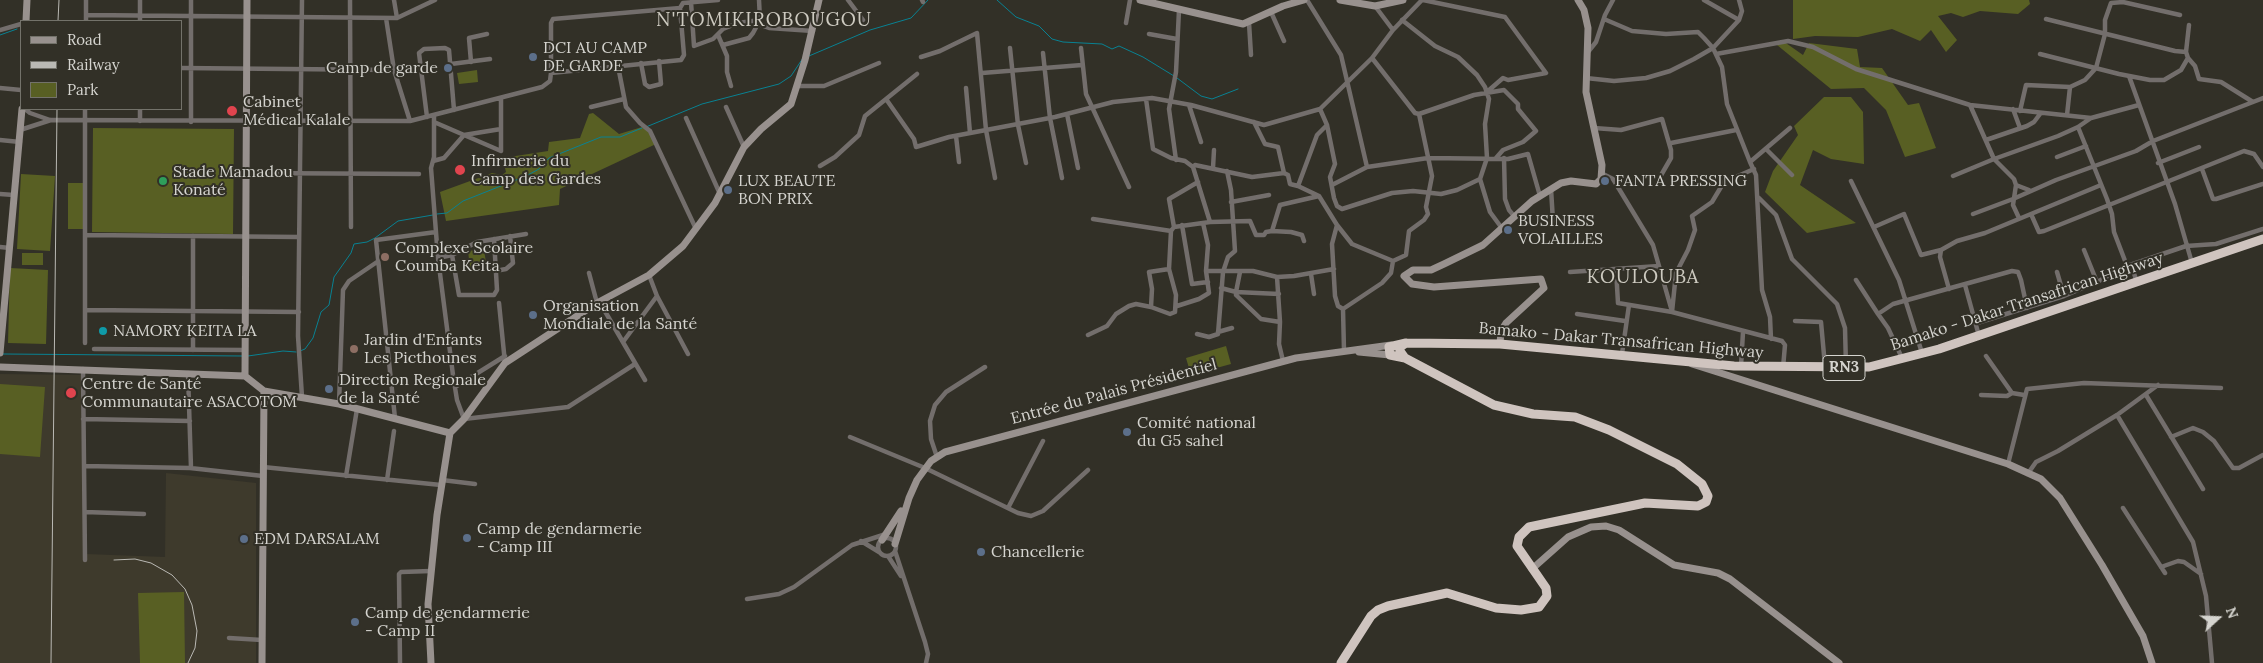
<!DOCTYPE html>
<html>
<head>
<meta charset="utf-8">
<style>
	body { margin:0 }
	#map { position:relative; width:2263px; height:663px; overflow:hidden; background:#323027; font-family:Lora,serif }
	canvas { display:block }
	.legend { position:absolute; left:20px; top:20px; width:162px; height:90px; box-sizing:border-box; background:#323027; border:1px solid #73726a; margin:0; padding:6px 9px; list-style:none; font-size:15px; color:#d5d4cf }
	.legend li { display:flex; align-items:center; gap:10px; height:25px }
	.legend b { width:25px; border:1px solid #73726a }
	.north { position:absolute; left:2193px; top:593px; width:50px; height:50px; -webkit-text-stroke:4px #323027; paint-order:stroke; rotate:70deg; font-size:14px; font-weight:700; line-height:20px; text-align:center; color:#d5d4cf }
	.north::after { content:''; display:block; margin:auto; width:18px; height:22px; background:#d5d4cf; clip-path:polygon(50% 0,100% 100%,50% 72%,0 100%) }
</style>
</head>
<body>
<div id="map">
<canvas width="2263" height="663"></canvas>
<ul class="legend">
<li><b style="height:6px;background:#98918e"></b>Road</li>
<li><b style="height:6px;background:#bab9b4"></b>Railway</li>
<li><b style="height:14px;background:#585f23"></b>Park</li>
</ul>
<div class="north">N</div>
</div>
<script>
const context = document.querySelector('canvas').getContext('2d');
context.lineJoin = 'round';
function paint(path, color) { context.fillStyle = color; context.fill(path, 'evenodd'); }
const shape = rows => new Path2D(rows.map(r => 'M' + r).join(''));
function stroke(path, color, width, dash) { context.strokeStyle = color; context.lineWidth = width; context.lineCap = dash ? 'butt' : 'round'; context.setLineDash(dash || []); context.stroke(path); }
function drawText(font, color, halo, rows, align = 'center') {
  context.font = font + ' Lora,serif'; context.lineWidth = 4; context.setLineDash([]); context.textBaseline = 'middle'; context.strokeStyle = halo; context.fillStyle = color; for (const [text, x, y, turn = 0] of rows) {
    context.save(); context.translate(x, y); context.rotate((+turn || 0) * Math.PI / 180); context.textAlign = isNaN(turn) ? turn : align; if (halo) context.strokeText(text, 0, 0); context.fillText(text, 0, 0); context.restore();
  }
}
const built = shape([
	[0,374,81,375,86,554,165,557,166,473,256,483,256,663,0,663]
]);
const green = shape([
	[1793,0,2029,0,2030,4,2018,14,1980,11,1963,17,1951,13,1938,16,1957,40,1946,52,1931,30,1920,41,1892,29,1858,37,1815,36,1793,39],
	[1783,41,1803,55,1809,43,1857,49,1860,67,1882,68,1908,105,1919,103,1936,148,1905,157,1886,110,1864,88,1831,89,1777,45],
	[477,70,478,82,459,84,457,73],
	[1824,97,1851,97,1863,112,1864,164,1831,159,1813,150,1800,185,1856,223,1807,233,1765,192,1773,171,1798,135,1794,126],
	[593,113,619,134,642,127,650,131,656,144,560,189,559,205,446,221,440,192,492,173,502,175,506,172,504,164,509,157,548,151,549,142,580,138,589,114],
	[93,128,234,129,233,234,92,232],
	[21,174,55,176,50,251,17,249],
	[68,183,84,183,84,229,68,229],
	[484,249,486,263,470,268,468,251],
	[22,253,43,253,43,265,22,265],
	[10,268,48,270,46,344,8,343],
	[1226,346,1231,364,1191,375,1186,358],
	[0,384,45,387,40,457,0,454],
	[184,592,185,663,140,663,138,593]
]);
const stream = shape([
	[997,0,1016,17,1039,26,1052,39,1063,42,1102,44,1112,49,1119,46,1143,57,1174,76],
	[0,35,17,29],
	[809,56,870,30,911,18,928,0],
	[1177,78,1201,96,1212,99,1238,89],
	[646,127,702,104,779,84,791,76,803,58],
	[437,214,447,213,463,201,526,176,539,169,549,158,601,137,620,137,642,128],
	[300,351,305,349,313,338,321,312,329,305,334,277,351,253,354,244,367,242,375,238,398,221,433,215],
	[3,354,242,356],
	[248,356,283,351,296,352]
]);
const street = shape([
	[302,0,298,336,302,397],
	[350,0,351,227],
	[394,0,397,18],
	[848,0,863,20],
	[922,0,923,2],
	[1307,0,1341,55,1367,167],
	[1423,0,1505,17,1546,73,1508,80,1503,78,1488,91],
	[1704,0,1739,20],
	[691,2,694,46,713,39,723,29,738,23,760,20],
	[1375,6,1393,30],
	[1271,12,1284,41],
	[86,15,397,18,435,0],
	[386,18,394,70,410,121],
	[1604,19,1632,31,1666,34,1698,32,1704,38,1713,48,1722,67,1727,104,1750,162],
	[2046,19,2175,51,2186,52],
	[1402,20,1435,46,1458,57,1477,75,1485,87,1489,99,1485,124,1487,158,1480,179,1490,212,1501,227],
	[86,21,86,0],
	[140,21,140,0],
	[1126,23,1130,0],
	[1249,23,1251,55],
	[758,24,769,28,813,31],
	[0,30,21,24],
	[1149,34,1177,39],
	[718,35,727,56,727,72,731,86],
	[723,45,749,38,753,33,760,20,759,0],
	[1010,48,1018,125,1026,163],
	[1081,48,1086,94,1129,187],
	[1588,52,1596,42,1605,15,1613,0],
	[1043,53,1050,118,1062,178],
	[1716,54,1788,41,1813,47,1856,69,1970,105,2091,118,2139,105],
	[2040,54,2119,74,2150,80,2164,80,2181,70,2188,58,2186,52,2189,25],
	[921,57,940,51,977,33,986,130,995,178],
	[1372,58,1415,113,1419,114,1474,95,1504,90,1518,104,1518,109,1536,131,1523,142,1503,150,1496,158],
	[2188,58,2195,66,2199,79,2221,82,2253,102,2263,98],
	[471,62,469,38,487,34],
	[641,63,645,84,649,87,661,84,659,61],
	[451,64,490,59],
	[618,66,626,107,640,123,650,131,696,229],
	[181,68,394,70],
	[551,73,551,23,553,19,680,8,683,3,718,0],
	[982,73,1082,65],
	[2129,76,2175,204,2192,263],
	[1586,78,1614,81,1646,78,1670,71,1694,59,1713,48,1739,20,1742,11,1739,0],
	[797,86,824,86,879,63],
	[0,88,21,90],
	[966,88,970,133],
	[886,99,914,139,916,147,949,137,1055,117,1113,102,1152,98,1191,105,1264,125,1320,109,1372,58,1393,30,1422,0],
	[1146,99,1153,149,1171,158,1185,161,1193,167,1210,222],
	[1189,105,1201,142],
	[1970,105,1994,159,2014,179,2016,185,2013,205,2019,218],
	[591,107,624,99],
	[726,107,744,147],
	[25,109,30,113,50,120],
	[1320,109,1327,125,1335,164,1330,177,1334,198,1337,206,1342,209,1392,193,1413,191,1441,194,1457,190,1480,179],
	[2013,109,2020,128],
	[2020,111,2026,85,2070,87,2085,80,2096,68,2105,34,2105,20,2111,3,2123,2,2180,15],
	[1067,114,1078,168],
	[434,115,434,157,431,168,438,258,453,375,457,400,464,419,568,407,635,364],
	[2067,115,2070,87],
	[427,117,419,53,424,49,445,48,449,50,454,110],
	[686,118,720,194],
	[140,121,140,109],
	[191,122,191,0],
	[434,122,501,151,501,98],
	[1254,122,1265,144,1278,147,1284,173],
	[1327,125,1317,135,1298,186,1319,196,1337,225,1352,244,1393,261],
	[2078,127,2107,199,2112,214,2114,232,2127,266],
	[1594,128,1621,130,1662,119,1671,150,1671,158,1660,177],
	[20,130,51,120,410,121,542,87,550,81,551,73,681,60,684,55,680,8],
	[956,136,959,162],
	[0,140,20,142],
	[1986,140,2027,126,2034,122,2040,114],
	[1671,143,1736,130],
	[1766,149,1792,175],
	[2057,157,2086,146],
	[1504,158,1505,199,1509,210,1514,216],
	[1176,160,1169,109,1176,72,1179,10],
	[433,161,444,158,464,135,501,129],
	[2158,163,2199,147],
	[820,166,835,157,859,135,865,116,917,74],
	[1193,167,1195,165,1252,177,1284,173,1288,175,1290,184,1298,186],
	[1213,168,1214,150],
	[2202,169,2213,199,2216,199,2263,184],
	[246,173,419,174],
	[1603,174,1613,179,1653,245,1671,308],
	[1953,176,1994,159,2058,136,2078,127,2091,118],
	[1851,181,1899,280,1922,353],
	[1332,185,1367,167,1428,158,1508,159,1528,154,1540,196],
	[2016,185,2029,190],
	[1551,189,1553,221],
	[0,194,14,195],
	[1759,198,1776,215,1792,259,1837,304,1845,328,1846,367],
	[1231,202,1269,195],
	[1973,214,2013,199,2056,180,2136,151,2153,141,2253,102],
	[2031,214,2039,232,2044,231,2244,151,2254,154,2263,167],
	[1093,219,1171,231],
	[1182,225,1192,284,1208,282],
	[1337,225,1332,244,1335,296,1338,306,1343,309],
	[1174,227,1210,222,1250,221,1256,235,1264,235,1266,232,1272,231,1291,232,1302,235,1304,241],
	[1874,227,1904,214,1921,255,1941,250],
	[1272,231,1280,205,1319,196],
	[85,235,299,237],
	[0,247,10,248],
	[2084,250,2097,282],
	[452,255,459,295,494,295,497,290,494,239],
	[438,258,452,255,477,242,526,234],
	[1393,261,1406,255,1409,231,1424,220,1428,214,1426,207,1432,176,1419,114],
	[2131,265,2137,282],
	[1616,269,1618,303,1672,312,1782,341,1785,345,1783,368],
	[495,271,506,269,513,263,510,236],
	[1206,271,1253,271,1277,277],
	[1240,272,1236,292,1279,294],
	[1570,272,1659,266],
	[2057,272,2064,296],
	[589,273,597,303],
	[1311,274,1314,294],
	[649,275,657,296,688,354],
	[1856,280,1878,314],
	[1965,285,1979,336],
	[1221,288,1236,292,1236,295,1261,319,1280,322,1279,344,1283,361],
	[1949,289,1940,257,1941,250,1957,241,1985,233,2101,185],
	[599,301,645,380],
	[499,303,505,363],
	[1177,306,1199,299,1209,293,1206,271,1208,245,1203,223],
	[1151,307,1152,289,1149,272,1169,269],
	[85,310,299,312],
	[1672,312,1676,273,1688,250,1695,230,1692,216,1712,202,1724,182,1754,169],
	[1577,314,1625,321],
	[1795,321,1821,322,1825,366],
	[1280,322,1277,277,1294,276,1334,269],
	[1977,323,2064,296,2097,282,2127,266,2186,246,2216,244,2263,229],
	[1218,332,1232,328],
	[1197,334,1209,337,1218,334,1223,272,1228,257,1235,251,1231,190,1227,171],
	[1088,335,1107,326,1116,314,1129,306,1136,304,1151,307,1170,314,1175,312,1176,295,1169,269,1171,231,1174,227,1169,199,1198,182],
	[1771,339,1770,317,1762,290,1756,175,1750,162,1790,128],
	[623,342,657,296],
	[85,343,85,109],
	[94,349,246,350],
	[193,350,193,236],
	[1344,351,1343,309,1382,283,1391,273,1393,261],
	[1622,354,1629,305],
	[1986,356,2012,393],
	[1902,358,1888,328,1878,314,1893,304,2012,271,2018,272,2021,280,2027,308],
	[1741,366,1743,332],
	[83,369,85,560],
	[188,373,191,468],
	[455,387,505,356],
	[1981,395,2007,396,2012,393,2024,395],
	[2146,395,2203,489],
	[339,404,343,290,349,281,377,262],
	[2117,415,2193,542,2206,596,2212,663],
	[395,418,376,240,436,232],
	[83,419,190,421],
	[850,437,925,468,1018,513,1031,516,1043,511,1088,470],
	[2171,437,2193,428,2203,432,2214,441,2233,468,2239,468,2263,455],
	[937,457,931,439,930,421,935,405,946,392,985,367],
	[2008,464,2027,389,2084,383,2221,388],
	[84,466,190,468,263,476],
	[263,467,441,485],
	[2029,472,2036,462,2058,451,2117,415,2158,385],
	[346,476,357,409],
	[387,480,394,431],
	[442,480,475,484],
	[1008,508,1043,441],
	[2123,508,2165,573],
	[85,512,144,514],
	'878 547a9 9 0 1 1 18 0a9 9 0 1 1-18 0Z',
	[861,541,879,552],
	[895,551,925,642,928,654,926,663],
	[888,556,901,576],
	[2161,567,2178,561,2184,562,2201,574],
	[747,599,779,594,794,587,852,545,886,534],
	[229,638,262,640],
	[400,663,399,574,401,572,431,571]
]);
const secondary = shape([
	[1140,0,1243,24,1283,6,1304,0],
	[1340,0,1375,6,1403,0],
	[26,21,27,0],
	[1500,344,1501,331,1506,323,1544,288,1541,279,1434,287,1412,284,1404,276,1413,270,1431,270,1444,264,1483,245,1532,201,1561,183,1571,181,1596,184,1601,179,1602,165,1586,92,1588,28,1584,10,1578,0],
	[1359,352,1390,355],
	[0,353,22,109],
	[1692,364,2008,464,2041,479,2060,498,2102,565,2143,636,2152,663],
	[0,367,245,376,264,391,339,404,450,433],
	[245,376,247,0],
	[882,540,901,511],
	[895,544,909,498,917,480,931,461,945,452,1296,358,1391,345],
	[1532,569,1568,537,1591,527,1606,526,1619,530,1674,565,1718,573,1730,579,1839,663],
	[262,663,264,391],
	[431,663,428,604,437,515,450,433,464,419,505,363,597,303,649,275,683,246,715,203,744,147,761,129,791,104,805,60,819,0]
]);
const highway = shape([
	[1405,358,1390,355,1389,347,1406,343,1500,344,1734,366,1869,367,1939,349,2263,239],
	[1341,663,1371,616,1378,610,1388,606,1447,593,1496,608,1521,610,1539,607,1547,596,1546,588,1517,546,1519,537,1529,527,1645,503,1698,506,1706,502,1708,496,1702,484,1677,464,1609,430,1575,417,1533,414,1494,405,1405,358,1400,351,1400,347,1406,343]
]);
const rail = shape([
	[58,21,59,0],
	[114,560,135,559,151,563,172,575,185,589,192,605,197,631,195,648,188,663],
	[51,663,57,109]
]);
const markers = [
	[533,57,5,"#5c6f8a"],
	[448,68,5,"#5c6f8a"],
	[232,111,6,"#e0444e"],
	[460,170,6,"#e0444e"],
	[163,181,5,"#2e9e5b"],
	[1605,181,5,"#5c6f8a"],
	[728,190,5,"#5c6f8a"],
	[1508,230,5,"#5c6f8a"],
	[385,257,5,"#8d6e63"],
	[533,315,5,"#5c6f8a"],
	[103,331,5,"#0f9aa8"],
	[354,349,5,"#8d6e63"],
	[329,389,5,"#5c6f8a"],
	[71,393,6,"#e0444e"],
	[1127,432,5,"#5c6f8a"],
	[467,538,5,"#5c6f8a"],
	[244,539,5,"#5c6f8a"],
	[981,552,5,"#5c6f8a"],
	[355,622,5,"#5c6f8a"]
];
const shields = [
	[1844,368,42]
];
const shieldNames = [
	["RN3",1844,368]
];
const poiNames = [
	["DCI AU CAMP",543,48],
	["DE GARDE",543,66],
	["Camp de garde",438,68,"right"],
	["Cabinet",243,102],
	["Médical Kalale",243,120],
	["Infirmerie du",471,161],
	["Camp des Gardes",471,179],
	["Stade Mamadou",173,172],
	["Konaté",173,190],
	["LUX BEAUTE",738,181],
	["BON PRIX",738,199],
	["FANTA PRESSING",1615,181],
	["BUSINESS",1518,221],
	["VOLAILLES",1518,239],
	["Complexe Scolaire",395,248],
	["Coumba Keita",395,266],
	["Organisation",543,306],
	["Mondiale de la Santé",543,324],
	["NAMORY KEITA LA",113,331],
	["Jardin d'Enfants",364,340],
	["Les Picthounes",364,358],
	["Direction Regionale",339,380],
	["de la Santé",339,398],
	["Centre de Santé",82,384],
	["Communautaire ASACOTOM",82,402],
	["Comité national",1137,423],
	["du G5 sahel",1137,441],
	["Camp de gendarmerie",477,529],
	["- Camp III",477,547],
	["EDM DARSALAM",254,539],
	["Chancellerie",991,552],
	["Camp de gendarmerie",365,613],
	["- Camp II",365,631]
];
const streetNames = [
	["Bamako - Dakar Transafrican Highway",2027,302,-18],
	["Bamako - Dakar Transafrican Highway",1621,341,5],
	["Entrée du Palais Présidentiel",1114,392,-15]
];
const quarterNames = [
	["N'TOMIKIROBOUGOU",764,21],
	["KOULOUBA",1643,278]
];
paint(built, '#3e3a2c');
paint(green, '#585f23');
stroke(stream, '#098293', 1);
stroke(street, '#736e6c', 4.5);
stroke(secondary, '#98918e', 7);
stroke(highway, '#cfc4bf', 9);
stroke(rail, '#bab9b4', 1);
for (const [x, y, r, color] of markers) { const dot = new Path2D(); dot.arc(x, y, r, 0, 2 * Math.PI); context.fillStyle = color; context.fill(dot); stroke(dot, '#323027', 2); }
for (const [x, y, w] of shields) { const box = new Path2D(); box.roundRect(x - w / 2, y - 12.5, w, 25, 4); context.fillStyle = '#323027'; context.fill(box); stroke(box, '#d5d4cf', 1); }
drawText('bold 15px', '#d5d4cf', null, shieldNames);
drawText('16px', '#d5d4cf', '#323027', poiNames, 'left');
drawText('16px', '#d5d4cf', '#323027', streetNames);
context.letterSpacing = '1px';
drawText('19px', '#cdcac0', '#323027', quarterNames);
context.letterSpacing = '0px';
</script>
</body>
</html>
